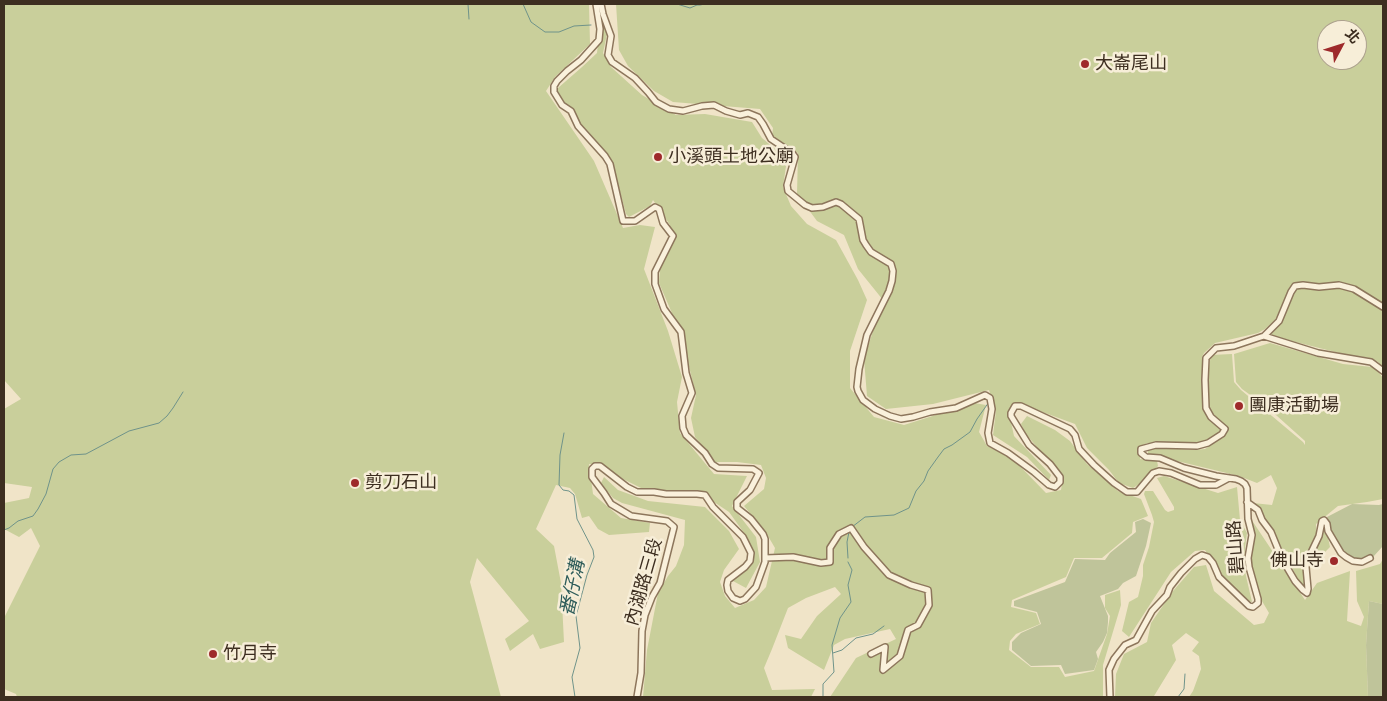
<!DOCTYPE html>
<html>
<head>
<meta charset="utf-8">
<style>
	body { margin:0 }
	#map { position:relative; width:1387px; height:701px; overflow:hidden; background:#f0e4c8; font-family:"IBM Plex Serif","Noto Sans TC",serif }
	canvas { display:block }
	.frame { position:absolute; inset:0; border:5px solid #3d2e20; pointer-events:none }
	.north { position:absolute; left:1317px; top:20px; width:50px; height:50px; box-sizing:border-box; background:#f7eed8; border:1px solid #ada18e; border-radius:50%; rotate:50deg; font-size:14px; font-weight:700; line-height:20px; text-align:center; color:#3d2e20 }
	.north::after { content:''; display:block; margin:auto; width:18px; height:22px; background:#9e2a2b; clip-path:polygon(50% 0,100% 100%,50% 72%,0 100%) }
</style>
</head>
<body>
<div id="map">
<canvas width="1387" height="701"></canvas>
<div class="frame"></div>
<div class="north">北</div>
</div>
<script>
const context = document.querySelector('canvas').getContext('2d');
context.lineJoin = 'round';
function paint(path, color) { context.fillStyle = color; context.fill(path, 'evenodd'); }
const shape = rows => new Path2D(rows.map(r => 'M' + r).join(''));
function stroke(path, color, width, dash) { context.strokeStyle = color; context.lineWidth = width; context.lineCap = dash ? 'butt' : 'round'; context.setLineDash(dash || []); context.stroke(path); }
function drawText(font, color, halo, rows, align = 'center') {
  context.font = font + ' "IBM Plex Serif","Noto Sans TC",serif'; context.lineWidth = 5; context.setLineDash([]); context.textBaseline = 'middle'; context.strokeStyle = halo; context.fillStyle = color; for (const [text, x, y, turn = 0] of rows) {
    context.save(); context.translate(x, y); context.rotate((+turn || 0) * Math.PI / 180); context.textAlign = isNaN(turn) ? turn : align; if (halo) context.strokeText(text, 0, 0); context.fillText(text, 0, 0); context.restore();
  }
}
const green = shape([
	[4,4,589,4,590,44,555,77,546,91,594,161,623,228,640,225,655,227,644,269,668,331,682,377,677,402,680,433,714,474,747,476,732,506,756,537,760,562,746,588,733,581,749,566,747,537,729,512,699,492,687,490,647,491,619,477,600,464,589,464,593,494,621,518,650,523,649,532,609,535,598,529,589,516,582,518,575,494,570,488,556,485,536,529,554,546,561,583,564,642,540,649,533,634,510,651,505,639,529,621,477,558,470,582,501,697,17,697,16,694,4,689,4,618,40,546,31,528,19,537,4,529,4,503,29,498,32,487,4,483,4,409,21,399,4,380],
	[616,4,1383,4,1383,304,1354,287,1345,284,1323,285,1296,283,1290,287,1279,314,1274,321,1265,329,1258,333,1215,343,1204,353,1202,357,1202,366,1209,367,1211,355,1232,354,1234,382,1241,390,1303,442,1305,445,1305,441,1267,407,1242,389,1236,382,1234,354,1270,343,1343,364,1372,367,1376,369,1383,378,1383,499,1367,502,1338,506,1316,524,1316,531,1327,533,1330,547,1320,557,1311,561,1303,588,1271,529,1253,503,1272,505,1277,488,1271,475,1257,483,1239,476,1148,454,1148,450,1153,447,1194,450,1205,449,1208,447,1161,443,1147,443,1141,446,1140,459,1157,461,1158,466,1144,481,1133,488,1119,483,1109,470,1087,448,1075,424,1018,403,1009,413,1014,436,1051,475,1049,480,1027,457,993,435,996,411,989,390,933,404,886,409,867,396,864,359,883,300,858,269,844,235,817,221,797,194,798,153,772,137,773,128,760,109,673,102,654,91,628,66,619,50],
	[1327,30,1357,30,1357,60,1327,60],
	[603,23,607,34,603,53,611,67,642,95,676,115,705,114,752,122,762,138,787,159,783,187,791,206,807,224,836,240,858,280,867,300,850,351,850,388,874,417,904,425,974,403,986,405,979,432,987,446,1012,458,1046,493,1061,490,1063,478,1026,434,1021,424,1027,416,1055,430,1070,441,1087,464,1118,491,1141,499,1148,516,1133,522,1132,533,1102,558,1074,558,1066,577,1012,600,1011,607,1036,613,1040,624,1016,634,1010,641,1009,650,1031,667,1059,667,1065,677,1094,671,1107,634,1110,616,1105,608,1105,595,1120,590,1121,605,1103,665,1103,697,830,697,856,658,896,639,890,629,845,639,834,645,824,670,788,648,785,635,801,639,817,616,841,594,835,587,806,598,788,608,772,649,764,668,772,690,815,689,811,697,643,697,647,650,658,593,668,576,676,566,684,545,685,520,622,503,613,498,601,483,604,477,618,490,648,501,705,507,729,531,739,549,724,570,720,582,725,596,735,608,754,600,766,587,775,548,765,531,744,506,764,489,766,478,761,465,737,462,715,462,695,437,691,418,696,395,681,334,659,283,660,269,670,243,670,225,653,200,650,206,629,217,626,214,614,169,579,129,579,120,558,95,558,88,582,67,597,53,600,25],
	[1297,287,1338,287,1355,291,1383,308,1383,367,1378,362,1370,358,1343,354,1272,336,1271,332,1283,317,1295,290],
	[1164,476,1218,493,1237,487,1240,520,1247,533,1243,563,1252,602,1245,600,1222,576,1205,550,1195,551,1171,572,1129,637,1122,631,1129,602,1138,597,1143,576,1143,565,1149,547,1154,522,1152,515,1144,494,1145,491,1153,491,1165,510,1168,512,1174,510,1174,507,1157,478],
	[1251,519,1305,600,1317,583,1350,571,1347,621,1361,626,1364,617,1357,601,1356,571,1380,564,1383,559,1383,604,1369,601,1366,645,1368,697,1189,697,1193,691,1201,669,1199,656,1192,651,1199,642,1186,633,1172,645,1176,660,1154,696,1155,697,1115,697,1116,674,1124,654,1147,642,1151,623,1173,591,1194,567,1206,565,1214,591,1254,625,1264,623,1269,613,1259,596,1249,557,1255,535]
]);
const cemetery = shape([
	[1352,504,1379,505,1383,504,1383,546,1373,557,1362,562,1345,556,1336,544,1327,517],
	[1143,519,1151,523,1146,546,1136,576,1123,583,1118,589,1100,596,1108,616,1108,622,1107,633,1103,642,1096,652,1098,659,1094,670,1065,674,1061,665,1031,666,1012,650,1012,642,1021,633,1041,624,1037,612,1014,606,1014,601,1065,582,1075,559,1105,560,1110,553,1136,532,1135,522],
	[1369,601,1383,604,1383,697,1368,697,1366,645]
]);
const stream = shape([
	[468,4,469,19],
	[523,4,531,22,545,32,559,32,574,26,591,25],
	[677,4,690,8,697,5,700,5,705,4],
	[564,433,560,455,559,485,563,490,569,491,574,495,577,519,593,550,594,557,587,575,576,616,580,648,572,677,575,697],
	[852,527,865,517,894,515,909,508,916,491,924,481,928,471,938,457,944,449,952,445,970,432,977,419,989,402],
	[4,530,9,528,18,521,33,516,38,509,46,494,53,469,59,462,71,455,86,454,129,431,159,423,167,416,173,408,183,392],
	[848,558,847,542,849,532],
	[833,653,842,650,856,638,873,634,884,626],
	[823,697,823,684,834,672,832,645,840,618,851,602,848,585,852,570,848,562],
	[1178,697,1184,689,1185,674]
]);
const minor = shape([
	[596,4,600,29,599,40,581,60,567,71,557,81,554,86,554,92,562,105,571,111,578,126,605,156,610,164,623,221,635,221,655,207,659,209,663,223,673,236,655,272,655,284,664,309,681,332,686,373,692,393,682,416,683,428,686,435,705,453,712,464,718,468,753,469,759,473,750,490,737,502,737,508,751,519,763,534,765,539,765,562,756,587,745,599,740,601,733,598,728,591,727,585,728,580,745,567,750,561,751,553,743,537,713,507,705,495,697,494,666,494,654,492,637,492,627,487,600,466,595,466,592,469,592,477,604,493,611,504,631,516,667,521,674,527,660,583,652,597,645,615,642,631,641,673,637,697],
	[601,4,603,14,611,36,608,55,612,62,635,78,648,92,656,102,669,109,683,111,702,106,714,105,726,111,740,115,748,113,758,117,763,124,771,139,792,153,795,157,787,185,788,191,805,205,812,208,823,207,836,202,841,204,859,219,863,240,866,245,871,252,891,264,893,271,892,281,889,291,867,335,859,369,857,387,858,391,863,400,875,409,890,416,901,419,913,417,930,412,956,408,985,395,990,398,992,409,988,433,990,443,1008,453,1034,472,1049,485,1055,487,1060,482,1060,477,1050,464,1029,445,1011,416,1011,413,1015,406,1021,406,1070,429,1075,435,1079,449,1094,465,1114,483,1127,492,1137,492,1153,473,1159,471,1171,473,1200,485,1216,485,1229,478],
	[1264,336,1318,353,1371,362,1383,371],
	[1247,502,1258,510,1262,520,1271,532,1282,559,1295,581,1303,590,1307,593,1308,589,1306,567,1308,559,1319,536,1322,521,1324,520,1327,524,1328,531,1341,553,1346,557,1353,561,1362,562,1370,558],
	[765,558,793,557,821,563,830,562,830,548,839,534,851,528,864,547,889,575,911,585,928,590,929,605,918,625,908,630,900,656,883,670,885,647,871,654],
	[1110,697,1109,670,1114,659,1125,645,1136,640,1152,611,1167,595,1170,587,1181,573,1195,559,1202,555,1208,557,1213,563,1219,577,1249,606,1253,607,1258,603,1258,599,1249,567,1248,558,1252,535,1248,519,1247,488,1245,484,1241,481,1236,479,1216,476,1184,468,1160,458,1146,457,1141,453,1141,449,1156,445,1197,446,1208,443,1222,434,1225,429,1211,417,1206,408,1205,380,1206,358,1216,348,1234,346,1264,336,1279,321,1291,292,1295,286,1303,285,1319,287,1339,285,1354,289,1383,307]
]);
const markers = [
	[1085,64,5,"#9e2a2b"],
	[658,157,5,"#9e2a2b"],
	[1239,406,5,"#9e2a2b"],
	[355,483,5,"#9e2a2b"],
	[1334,561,5,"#9e2a2b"],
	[213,654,5,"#9e2a2b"]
];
const poiNames = [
	["大崙尾山",1095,64],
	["小溪頭土地公廟",668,157],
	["團康活動場",1249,406],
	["剪刀石山",365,483],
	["佛山寺",1324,561,"right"],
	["竹月寺",223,654]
];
const streetNames = [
	["碧山路",1236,547,-94],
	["內湖路三段",644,582,-74]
];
const waterNames = [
	["番仔溝",573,588,-78]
];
paint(green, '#c9cf9b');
paint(cemetery, '#bfc49a');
stroke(stream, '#6f938a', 1);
stroke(minor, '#8d765c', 8);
stroke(minor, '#faf1dc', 5);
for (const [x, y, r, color] of markers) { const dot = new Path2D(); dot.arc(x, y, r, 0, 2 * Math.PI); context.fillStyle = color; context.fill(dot); stroke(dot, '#f7eed8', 2); }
drawText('18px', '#3d2e20', '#f7eed8', poiNames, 'left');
drawText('18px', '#3d2e20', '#f7eed8', streetNames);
drawText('italic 19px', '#2f5d5a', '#f7eed8', waterNames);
</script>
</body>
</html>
